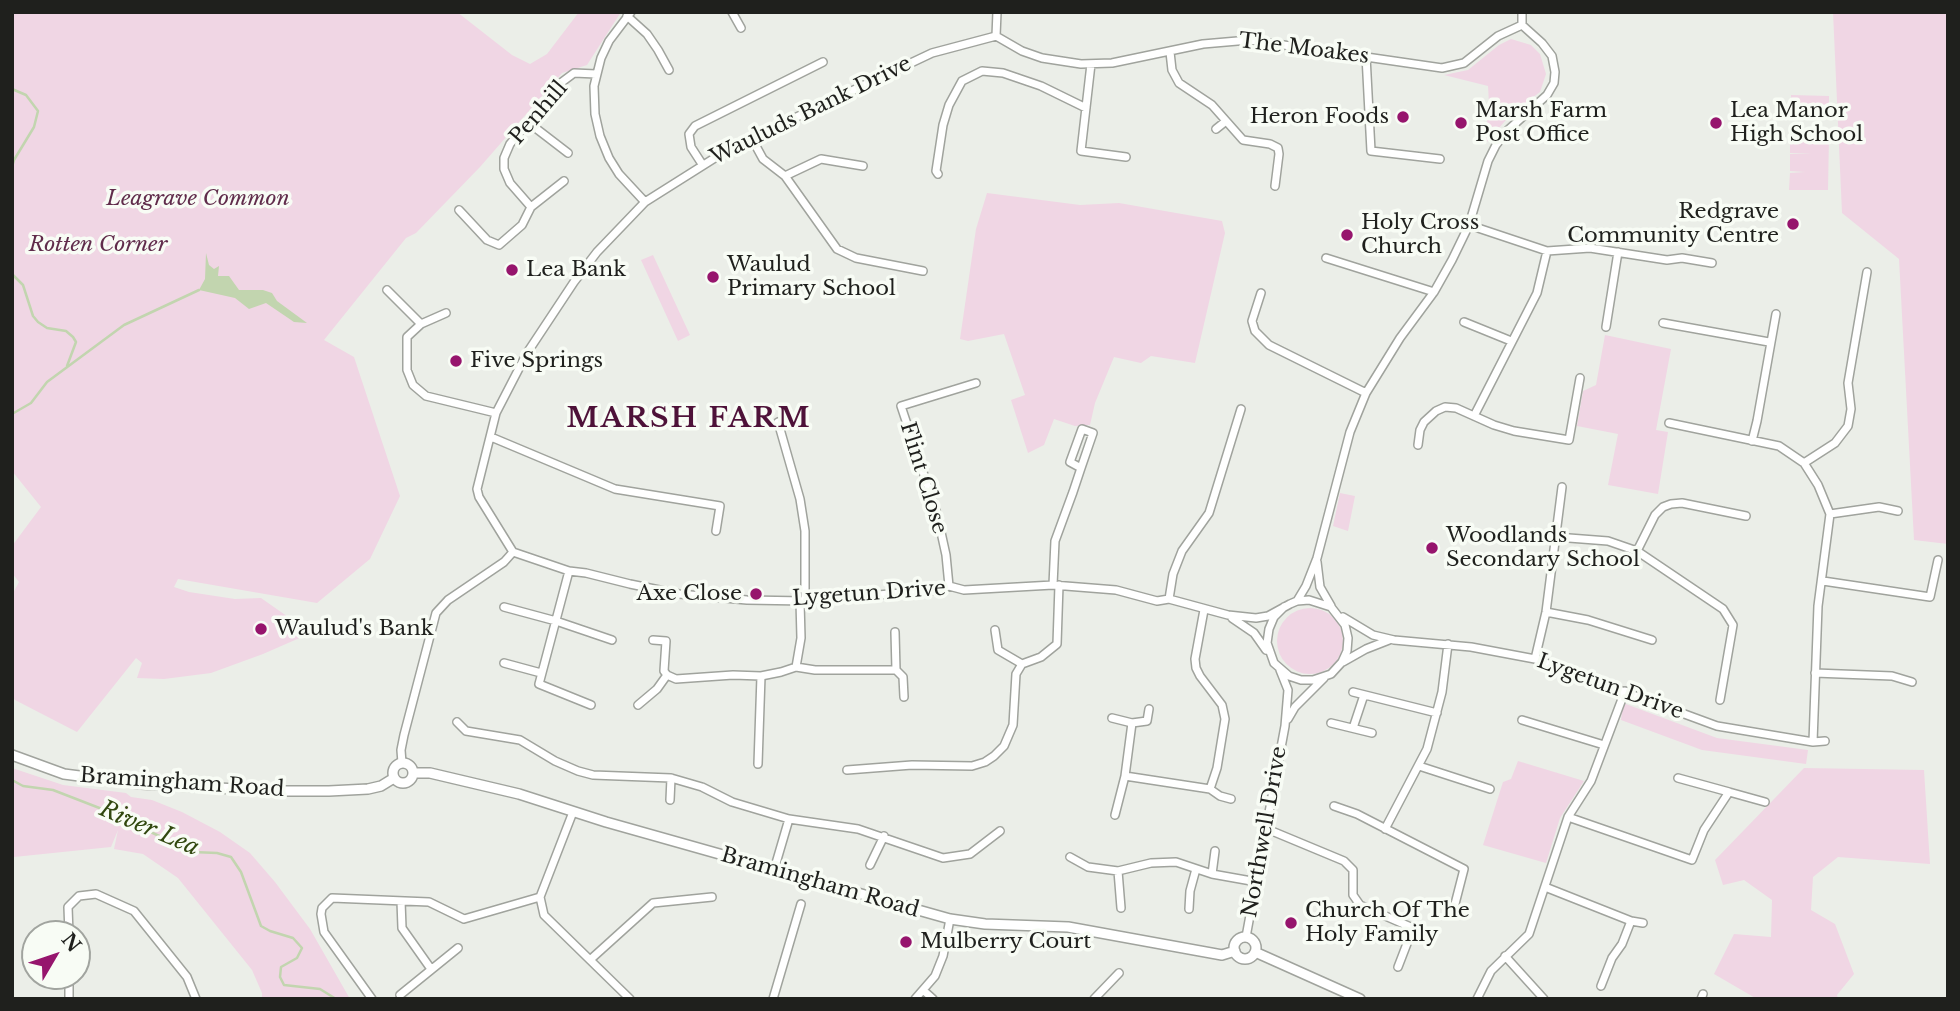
<!DOCTYPE html>
<html>
<head>
<meta charset="utf-8">
<style>
	body { margin:0 }
	#map { position:relative; width:1960px; height:1011px; overflow:hidden; background:#ebeee8; font-family:"Libre Baskerville",serif }
	canvas { display:block }
	.frame { position:absolute; inset:0; border:14px solid #1f201d; pointer-events:none }
	.north { position:absolute; left:21px; top:920px; width:70px; height:70px; box-sizing:border-box; background:#f8fcf5; border:2px solid #a1a49f; border-radius:50%; rotate:51deg; font-size:19px; font-weight:700; line-height:28px; text-align:center; color:#1f201d }
	.north::after { content:''; display:block; margin:auto; width:24px; height:32px; background:#96156d; clip-path:polygon(50% 0,100% 100%,50% 72%,0 100%) }
</style>
</head>
<body>
<div id="map">
<canvas width="1960" height="1011"></canvas>
<div class="frame"></div>
<div class="north">N</div>
</div>
<script>
const context = document.querySelector('canvas').getContext('2d');
context.lineJoin = 'round';
function paint(path, color) { context.fillStyle = color; context.fill(path, 'evenodd'); }
const shape = rows => new Path2D(rows.map(r => 'M' + r).join(''));
function stroke(path, color, width, dash) { context.strokeStyle = color; context.lineWidth = width; context.lineCap = dash ? 'butt' : 'round'; context.setLineDash(dash || []); context.stroke(path); }
function drawText(font, color, halo, rows, align = 'center') {
  context.font = font + ' "Libre Baskerville",serif'; context.lineWidth = 7; context.setLineDash([]); context.textBaseline = 'middle'; context.strokeStyle = halo; context.fillStyle = color; for (const [text, x, y, turn = 0] of rows) {
    context.save(); context.translate(x, y); context.rotate((+turn || 0) * Math.PI / 180); context.textAlign = isNaN(turn) ? turn : align; if (halo) context.strokeText(text, 0, 0); context.fillText(text, 0, 0); context.restore();
  }
}
const green = shape([
	[12,12,457,12,512,55,530,64,547,54,579,12,621,12,587,65,562,73,480,167,416,233,406,238,324,340,354,357,400,496,370,559,317,603,178,579,174,587,189,592,235,599,261,598,311,633,263,654,211,673,164,679,137,678,142,663,136,658,77,732,15,700,12,696,12,595,19,582,12,573,12,546,41,507,12,471],
	[1833,12,1948,12,1948,544,1914,540,1899,259,1842,213],
	[1511,39,1531,45,1540,54,1546,74,1540,92,1512,113,1485,144,1489,103,1488,86,1444,75,1468,70,1499,45],
	[1791,95,1829,96,1829,115,1791,115],
	[1790,136,1829,136,1828,190,1789,190,1790,173,1805,172,1790,171,1790,154,1812,154,1790,153],
	[987,193,1080,205,1119,203,1222,221,1225,233,1195,363,1151,356,1141,363,1114,357,1095,403,1090,425,1075,426,1054,419,1044,445,1028,453,1011,400,1025,395,1004,334,968,341,960,339,976,229],
	[653,255,690,335,678,341,641,260],
	[1605,335,1671,349,1656,430,1668,432,1658,494,1608,485,1618,434,1577,426,1583,391,1596,385],
	[1340,493,1355,496,1348,531,1333,526],
	'1277 641a33 33 0 1 1 66 0a33 33 0 1 1-66 0Z',
	[1623,703,1717,738,1808,750,1806,764,1702,750,1621,720],
	[1518,761,1584,781,1560,818,1546,863,1483,845,1503,782,1511,779],
	[12,768,63,785,126,793,131,797,152,800,182,812,220,832,250,853,275,882,310,929,350,999,262,999,262,993,252,970,178,878,143,854,114,849,118,830,111,847,14,857],
	[1804,768,1924,770,1930,864,1838,857,1813,877,1811,910,1835,924,1854,974,1837,995,1838,999,1757,999,1714,974,1734,934,1771,937,1772,900,1744,880,1723,885,1715,860]
]);
const water = shape([
	[206,253,209,265,214,269,219,266,218,276,229,276,239,290,263,290,272,293,277,301,307,323,294,322,266,303,249,309,235,298,199,290,205,279]
]);
const stream = shape([
	[12,89,26,95,38,111,34,127,14,160,12,167],
	[12,274,23,285,33,316,38,322,47,328,66,331,73,337,76,342,67,366],
	[12,414,31,403,47,382,124,325,199,290],
	[12,780,23,786,53,790,102,809,193,852,217,853,231,857,241,872,261,926,270,931,293,938,302,948,297,958,281,967,280,977,284,985,320,989,336,999]
]);
const minor = shape([
	[631,12,609,41,601,58,594,86,595,114,600,136,609,158,619,174,645,202],
	[732,12,741,28],
	[627,16,647,34,658,50,669,70],
	[996,36,1022,51,1042,58,1081,64,1112,63,1203,44,1249,40,1442,68,1464,63,1498,36,1522,25],
	[996,36,997,12],
	[1170,52,1172,70,1179,83,1212,105,1243,140,1270,144,1278,148,1279,154,1275,186],
	[1366,56,1371,151,1440,159],
	[1091,64,1081,151,1126,157],
	[529,123,568,153],
	[1216,129,1226,121],
	[751,137,763,159,785,176,837,249,856,258,923,271],
	[702,164,691,147,689,134,695,126,823,62],
	[938,174,936,171,943,125,949,105,962,81,982,71,1003,73,1041,86,1086,108],
	[785,176,821,159,863,166],
	[531,207,564,181],
	[459,210,487,240,499,245,522,225,531,207,510,183,504,169,504,158,510,144,562,82,574,73,596,74],
	[1469,225,1547,251,1590,248,1667,260,1682,258,1712,263],
	[1326,258,1434,292],
	[387,290,421,324,407,337,407,370,413,385,426,396,496,413],
	[1261,293,1252,321,1255,331,1269,345,1366,393],
	[1464,322,1511,341],
	[1663,323,1769,342],
	[421,324,446,313],
	[1606,327,1618,252],
	[1474,416,1537,293,1547,251],
	[788,419,778,422,800,499,805,531,805,601],
	[1669,423,1779,446,1804,463,1818,485,1830,514,1818,606,1813,742],
	[491,437,615,489,720,506,716,531],
	[1752,441,1757,421,1776,314],
	[1418,445,1420,430,1424,422,1436,411,1445,407,1456,408,1494,425,1514,431,1569,440,1580,378],
	[1804,463,1835,443,1848,426,1851,409,1848,383,1867,272],
	[1830,514,1879,507,1898,511],
	[1556,537,1608,541,1637,551,1723,609,1733,625,1720,700],
	[1637,551,1655,515,1663,507,1671,504,1682,503,1746,516],
	[513,552,569,571,586,573,630,584,679,594,747,600,805,601,938,590,949,586,964,590,1053,585,1116,590,1157,601,1169,599,1228,615,1256,618,1268,616,1290,604,1297,601,1309,600,1331,607,1345,625,1348,638,1347,651,1342,662,1331,674,1313,680,1301,680,1289,676,1274,663,1267,643,1269,629,1274,617,1284,607],
	[513,552,479,497,477,489,496,413,527,353,574,282,597,252,645,202,729,149,932,53,996,36],
	[1317,562,1320,587,1331,606],
	[569,571,539,684,591,705],
	[1823,581,1930,597,1938,560],
	[1053,585,1055,541,1073,492,1081,468,1093,433,1082,429,1070,462,1081,468],
	[949,586,946,555,937,514,901,406,976,383],
	[1169,599,1173,574,1182,551,1209,513,1241,409],
	[1297,601,1306,586,1317,558,1350,432,1366,393,1400,338,1434,292,1452,260,1469,225,1488,161,1496,145,1508,130,1547,95,1554,83,1555,72,1552,56,1542,43,1522,25,1522,12],
	[504,607,556,621,612,640],
	[1546,612,1588,620,1652,640],
	[1343,617,1373,635,1394,640,1471,647,1535,659,1717,726,1813,742,1825,741],
	[1232,618,1254,633,1266,650],
	[995,630,998,650,1022,664],
	[653,640,666,641,664,671,667,675,676,679,733,675,761,676,781,672,796,667,801,638,800,601],
	[1535,659,1546,612,1562,487],
	[1343,662,1366,649,1389,640],
	[504,663,541,673],
	[796,667,815,670,896,670,895,632],
	[896,670,903,677,904,697],
	[1815,673,1892,676,1912,682],
	[1353,692,1437,713],
	[638,705,657,689,667,675],
	[1112,718,1132,723,1147,721,1149,709],
	[1288,719,1295,707,1324,678],
	[1522,720,1604,745],
	[457,722,466,731,520,740,555,761,578,771,593,775,671,778,702,787,732,802,789,819,774,870],
	[1132,723,1125,776,1210,789,1217,768,1225,719,1222,705,1200,676,1196,668,1195,659,1204,610],
	[1331,723,1372,733],
	[1353,728,1364,695],
	[402,763,401,750,404,735,436,613,448,600,504,562,513,552],
	[758,764,761,676],
	[1419,766,1490,789],
	[847,770,912,765,972,766,985,762,994,756,1004,746,1013,725,1016,674,1022,664,1041,657,1057,644,1059,585],
	[1210,789,1220,796,1231,799],
	[1729,792,1765,802],
	[670,800,671,778],
	[1334,806,1357,814,1464,869,1455,904],
	[573,812,540,897,544,915,630,999],
	[1115,815,1125,776],
	[1568,817,1692,860,1704,830,1729,792,1678,778],
	[789,819,858,829,943,858,970,854,1000,831],
	[1267,829,1344,861,1353,870,1353,895,1360,905,1413,928,1398,967],
	[1385,829,1427,749,1442,692,1448,644],
	[1070,857,1088,867,1118,871,1151,863,1176,862,1212,874,1257,882],
	[870,865,884,836],
	[1118,871,1121,908],
	[1212,874,1215,851],
	[1545,887,1631,921,1622,944,1612,958,1601,986],
	[401,901,402,928,431,969],
	[1189,909,1190,891,1196,869],
	[1631,921,1643,923],
	[69,934,68,907,79,896,96,894,134,911,187,977,196,999],
	[1246,937,1285,726,1288,690,1280,670],
	[1505,956,1544,999],
	[591,959,653,903,712,897],
	[69,976,69,999],
	[923,990,933,999],
	[400,995,458,948],
	[372,999,324,932,321,914,322,908,332,898,429,902,464,919,540,897],
	[773,999,801,904],
	[915,999,935,976,943,956,950,919],
	[1094,999,1119,973],
	[1477,999,1491,971,1529,934,1568,817,1591,781,1625,691],
	[1701,999,1703,994]
]);
const tertiary = shape([
	[12,755,64,774,141,784,276,791,329,791,368,789,381,786,394,778],
	'393 773a10 10 0 1 1 20 0a10 10 0 1 1-20 0Z',
	[413,773,430,773,519,794,606,822,950,919,985,924,1068,927,1222,955,1235,951],
	'1234 948a11 11 0 1 1 22 0a11 11 0 1 1-22 0Z',
	[1255,952,1360,999]
]);
const markers = [
	[1403,117,7,"#96156d"],
	[1461,123,7,"#96156d"],
	[1716,123,7,"#96156d"],
	[1793,224,7,"#96156d"],
	[1347,235,7,"#96156d"],
	[512,270,7,"#96156d"],
	[713,277,7,"#96156d"],
	[456,361,7,"#96156d"],
	[1432,548,7,"#96156d"],
	[756,594,7,"#96156d"],
	[261,629,7,"#96156d"],
	[1291,923,7,"#96156d"],
	[906,942,7,"#96156d"]
];
const streetNames = [
	["The Moakes",1304,49,7],
	["Wauluds Bank Drive",811,111,-26],
	["Penhill",539,113,-49],
	["Flint Close",923,478,73],
	["Lygetun Drive",869,594,-4],
	["Lygetun Drive",1610,687,20],
	["Bramingham Road",182,783,4],
	["Northwell Drive",1265,832,-80],
	["Bramingham Road",820,883,16]
];
const poiNames = [
	["Marsh Farm",1475,111],
	["Post Office",1475,135],
	["Lea Manor",1730,111],
	["High School",1730,135],
	["Heron Foods",1389,117,"right"],
	["Redgrave",1779,212,"right"],
	["Community Centre",1779,236,"right"],
	["Holy Cross",1361,223],
	["Church",1361,247],
	["Waulud",727,265],
	["Primary School",727,289],
	["Lea Bank",526,270],
	["Five Springs",470,361],
	["Woodlands",1446,536],
	["Secondary School",1446,560],
	["Axe Close",742,594,"right"],
	["Waulud's Bank",275,629],
	["Church Of The",1305,911],
	["Holy Family",1305,935],
	["Mulberry Court",920,942]
];
const parkNames = [
	["Leagrave Common",198,199],
	["Rotten Corner",98,245]
];
const waterNames = [
	["River Lea",149,829,23]
];
const districtNames = [
	["MARSH FARM",689,419]
];
paint(green, '#f0d6e4');
paint(water, '#c2d5af');
stroke(stream, '#c2d5af', 2.5);
stroke(minor, '#a0a39d', 10);
stroke(tertiary, '#a0a39d', 12);
stroke(minor, '#fff', 7);
stroke(tertiary, '#fff', 9);
for (const [x, y, r, color] of markers) { const dot = new Path2D(); dot.arc(x, y, r, 0, 2 * Math.PI); context.fillStyle = color; context.fill(dot); stroke(dot, '#f8fcf5', 2.5); }
drawText('21px', '#1f201d', '#f8fcf5', streetNames);
drawText('21px', '#1f201d', '#f8fcf5', poiNames, 'left');
drawText('italic 21px', '#602c4b', '#f8fcf5', parkNames);
drawText('italic 23px', '#31480f', '#f8fcf5', waterNames);
context.letterSpacing = '2px';
drawText('bold 28px', '#4e1239', '#f8fcf5', districtNames);
context.letterSpacing = '0px';
</script>
</body>
</html>
